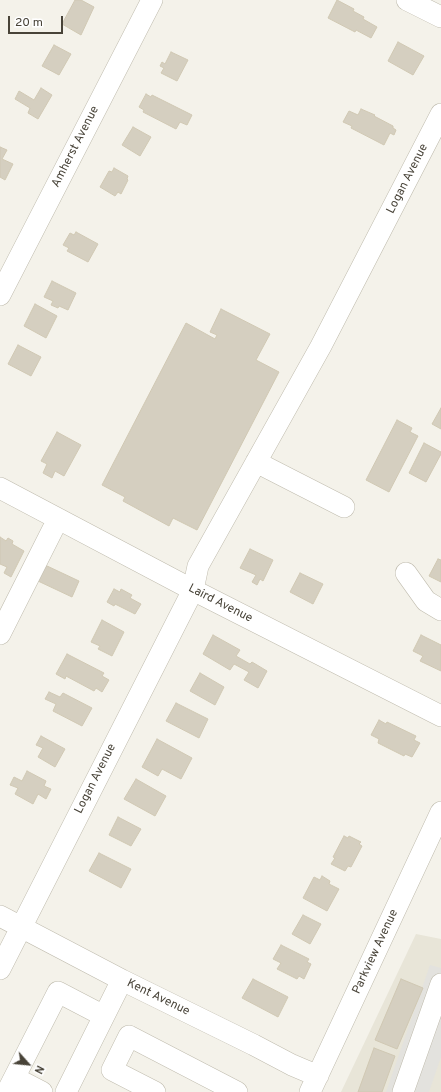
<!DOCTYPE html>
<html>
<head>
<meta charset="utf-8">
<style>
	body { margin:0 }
	#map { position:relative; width:441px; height:1092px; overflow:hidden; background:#f4f2ea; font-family:Overpass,sans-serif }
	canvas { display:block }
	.north { position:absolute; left:8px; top:1044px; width:40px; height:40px; -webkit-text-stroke:3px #fff; paint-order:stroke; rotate:117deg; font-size:11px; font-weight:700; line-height:16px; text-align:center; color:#484338 }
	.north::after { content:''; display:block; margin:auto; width:14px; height:18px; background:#484338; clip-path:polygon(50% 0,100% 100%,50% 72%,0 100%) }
	.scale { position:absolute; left:8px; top:16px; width:55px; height:18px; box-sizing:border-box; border:2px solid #484338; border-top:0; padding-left:5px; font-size:12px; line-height:14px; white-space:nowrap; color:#484338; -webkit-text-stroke:3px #fff; paint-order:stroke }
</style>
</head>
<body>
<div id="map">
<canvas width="441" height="1092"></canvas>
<div class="north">N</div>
<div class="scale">20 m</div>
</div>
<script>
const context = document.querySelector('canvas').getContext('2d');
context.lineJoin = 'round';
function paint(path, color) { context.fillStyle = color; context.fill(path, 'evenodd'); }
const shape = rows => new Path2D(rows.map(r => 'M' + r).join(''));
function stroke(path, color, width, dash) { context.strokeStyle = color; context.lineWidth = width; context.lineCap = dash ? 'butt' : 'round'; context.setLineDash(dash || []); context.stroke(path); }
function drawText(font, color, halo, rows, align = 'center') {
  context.font = font + ' Overpass,sans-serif'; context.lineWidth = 3.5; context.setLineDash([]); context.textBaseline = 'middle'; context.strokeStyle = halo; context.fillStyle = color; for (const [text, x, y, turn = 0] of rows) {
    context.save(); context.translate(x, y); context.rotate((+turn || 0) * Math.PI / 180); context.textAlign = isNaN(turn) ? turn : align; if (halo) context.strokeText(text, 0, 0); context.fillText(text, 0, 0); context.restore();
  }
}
const residential = shape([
	[416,934,441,939,441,1092,341,1092]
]);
const parking = shape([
	[430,965,441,968,441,1057,429,1092,386,1092]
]);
const building = shape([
	[75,0,81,0,94,7,81,35,62,24,75,0],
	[337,0,354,9,353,11,364,17,363,19,377,27,371,38,356,30,355,32,328,18,337,0],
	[398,42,424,56,413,75,388,61,398,42],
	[54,45,71,54,59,75,42,66,54,45],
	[171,52,188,60,177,81,161,73,164,68,160,66,162,62,165,64,171,52],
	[41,88,52,95,38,119,28,113,30,108,15,99,19,91,34,100,41,88],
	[146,94,151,97,152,95,192,115,187,125,180,122,176,129,143,112,144,110,139,107,146,94],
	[361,109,375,115,374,116,393,126,393,128,396,130,394,135,390,133,384,145,351,128,352,126,343,122,349,111,358,115,361,109],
	[133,127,151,137,140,156,122,145,133,127],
	[0,147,7,150,2,159,13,164,5,180,0,177,0,147],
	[114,168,128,176,127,179,128,180,121,194,118,192,115,196,100,187,109,171,112,172,114,168],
	[76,232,98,244,88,262,67,251,69,248,63,245,70,233,74,235,76,232],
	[52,281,76,293,68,310,59,306,58,308,51,305,53,301,44,297,52,281],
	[35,304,57,316,46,338,24,326,35,304],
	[221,309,270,334,256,360,279,372,197,530,173,518,169,526,123,501,125,497,102,485,186,323,215,339,217,335,210,332,221,309],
	[18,345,41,357,31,376,8,364,18,345],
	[441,408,441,429,432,424,441,408],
	[397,420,412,428,410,432,418,436,389,492,366,480,397,420],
	[57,432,81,445,64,476,55,471,52,478,43,473,47,464,41,461,57,432],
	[424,443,441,452,441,454,426,482,409,473,424,443],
	[0,537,6,541,8,538,13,541,12,544,24,551,11,577,4,573,7,567,0,564,0,537],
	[250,549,273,560,263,581,260,579,257,585,252,582,256,575,240,568,250,549],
	[438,559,441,560,441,582,429,576,438,559],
	[45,565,79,581,72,597,38,581,45,565],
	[300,573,323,584,313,604,290,592,300,573],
	[114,589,120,592,121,589,132,595,130,598,141,604,135,614,115,604,114,606,107,602,114,589],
	[102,620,124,632,112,656,98,649,100,646,91,642,102,620],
	[213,635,240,650,236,656,250,664,252,662,267,671,258,688,244,680,249,672,234,664,230,670,203,654,213,635],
	[421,635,441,645,441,671,420,661,423,656,413,651,421,635],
	[67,654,104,673,102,676,109,680,102,692,96,688,94,691,66,676,65,679,56,674,67,654],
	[200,673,224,687,215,705,190,691,200,673],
	[49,692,60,697,63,693,92,708,82,726,53,711,56,704,45,699,49,692],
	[176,703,208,719,199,738,166,721,176,703],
	[379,720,386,724,387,722,416,736,414,740,420,743,412,757,405,754,404,756,378,743,379,739,371,735,379,720],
	[41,736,65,749,55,767,38,757,43,748,36,745,41,736],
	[157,739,192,758,181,779,162,769,158,776,142,767,157,739],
	[27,771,46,781,44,786,51,789,46,799,38,794,33,804,15,794,18,788,10,785,14,777,22,781,27,771],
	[136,779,166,796,155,816,124,799,136,779],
	[118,817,141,829,131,846,109,835,118,817],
	[344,836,348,838,349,836,361,842,359,844,362,846,351,867,348,866,345,871,331,864,335,858,333,857,344,836],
	[99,853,131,869,121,888,89,871,99,853],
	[322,876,330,881,329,884,339,889,327,911,303,898,314,877,320,880,322,876],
	[303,915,321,924,310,944,292,934,303,915],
	[281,945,309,959,307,962,311,964,304,979,299,976,297,979,277,969,281,963,273,959,281,945],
	[253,979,288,997,278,1017,242,998,253,979],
	[401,979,423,988,397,1049,375,1040,401,979],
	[374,1048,395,1056,382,1092,358,1092,374,1048]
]);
const minor = shape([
	[407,0,441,17],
	[0,295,152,0],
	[256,462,344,507],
	[0,488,193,590,441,716],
	[406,573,426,601,441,610],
	[0,634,58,519],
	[0,916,122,980,254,1045,292,1065,318,1076],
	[0,969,193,590,198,566,321,346,441,114],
	[15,1078,42,1092],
	[7,1092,58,992,104,1016],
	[66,1092,122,980],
	[155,1092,112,1070,129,1036,237,1092],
	[310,1092,441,812],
	[403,1092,441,984]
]);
const streetNames = [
	["Amherst Avenue",76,147,-63],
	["Logan Avenue",408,179,-63],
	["Laird Avenue",220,604,27],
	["Logan Avenue",96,779,-63],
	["Parkview Avenue",376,952,-65],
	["Kent Avenue",158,998,26]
];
paint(residential, '#e8e5d8');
paint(parking, '#e3e2de');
paint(building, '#d5cfc0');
stroke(building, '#d0c8b3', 1);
stroke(minor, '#bfbbad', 22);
stroke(minor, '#fff', 21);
drawText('12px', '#484338', '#fff', streetNames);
</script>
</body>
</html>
